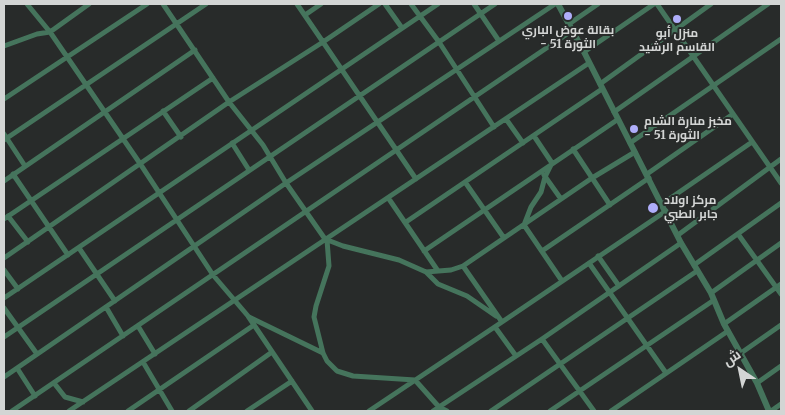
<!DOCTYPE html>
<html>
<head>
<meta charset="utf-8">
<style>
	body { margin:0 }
	#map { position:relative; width:785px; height:415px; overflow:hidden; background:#282b2a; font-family:Merriweather,Cairo,serif }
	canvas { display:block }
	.frame { position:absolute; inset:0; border:5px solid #d3d5d4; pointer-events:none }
	.north { position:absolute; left:715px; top:345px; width:50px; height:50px; -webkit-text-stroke:4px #282b2a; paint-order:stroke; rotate:326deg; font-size:14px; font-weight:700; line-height:20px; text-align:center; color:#d3d5d4 }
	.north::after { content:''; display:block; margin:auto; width:18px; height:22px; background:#d3d5d4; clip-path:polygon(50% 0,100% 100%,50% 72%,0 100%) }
</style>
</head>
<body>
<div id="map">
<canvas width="785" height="415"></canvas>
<div class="frame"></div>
<div class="north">ش</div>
</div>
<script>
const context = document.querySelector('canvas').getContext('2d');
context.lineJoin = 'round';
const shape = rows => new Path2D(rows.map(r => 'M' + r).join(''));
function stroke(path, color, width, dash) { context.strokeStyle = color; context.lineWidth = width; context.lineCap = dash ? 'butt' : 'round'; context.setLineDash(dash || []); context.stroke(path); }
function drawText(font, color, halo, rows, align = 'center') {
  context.font = font + ' Merriweather,Cairo,serif'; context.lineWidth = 4; context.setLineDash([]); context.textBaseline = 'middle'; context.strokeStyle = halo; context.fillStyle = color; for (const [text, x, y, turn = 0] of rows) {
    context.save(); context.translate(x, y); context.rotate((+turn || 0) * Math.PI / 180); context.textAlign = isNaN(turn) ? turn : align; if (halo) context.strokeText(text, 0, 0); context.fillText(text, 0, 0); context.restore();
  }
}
const minor = shape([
	[27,4,50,32,141,165,213,275,248,316,312,411],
	[163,4,229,102,323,42,297,4],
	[379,4,323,42,416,179],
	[385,4,402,28],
	[411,4,439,42,494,127],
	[474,4,499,41],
	[657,4,781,183],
	[305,15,321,4],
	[569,24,598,4],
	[4,46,37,34,50,32,89,4],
	[584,52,654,4],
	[600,84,711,4],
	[4,99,147,4],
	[163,111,181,137],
	[614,112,768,4],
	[506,119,523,143],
	[4,134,25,166],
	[534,136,552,163,545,177,541,192,531,207,524,225,562,281],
	[4,140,206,4],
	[232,143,249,170],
	[630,143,781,39],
	[573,149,610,205],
	[13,174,68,255],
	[647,174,733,114],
	[544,175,561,199],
	[4,181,195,50],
	[465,182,504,238],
	[389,199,438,271],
	[662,204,752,142],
	[8,216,28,242],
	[4,219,213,78],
	[406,222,602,89],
	[738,234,781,294],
	[678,235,781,159],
	[327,240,329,266,316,306,314,317,323,353,327,361,337,371,353,376,415,380,439,407,447,411],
	[79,248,115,301],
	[424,251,617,120],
	[542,251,649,178],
	[598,256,619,286],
	[4,258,229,102,263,145,286,183,325,239,343,246,399,260,426,272,451,270,463,266,592,178,635,152],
	[589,263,666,373],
	[694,265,781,203],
	[4,270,18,289],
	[426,272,438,284,467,296,496,316],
	[711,293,781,243],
	[4,298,438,4],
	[106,307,123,336],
	[4,308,37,354],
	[249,317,323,353],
	[502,322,666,211],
	[724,324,781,284],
	[138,326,155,354],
	[495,327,516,356],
	[4,337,495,4],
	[542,339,594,411],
	[741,353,781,325],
	[143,362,172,411],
	[17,368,35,396],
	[4,377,286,183,555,4],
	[54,383,65,397,83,402],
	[757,383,781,366],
	[12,411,573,30],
	[69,411,589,63],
	[128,411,254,325],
	[189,411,272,352],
	[247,411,292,381],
	[369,411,502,322,463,266],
	[433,411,542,339,681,243],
	[491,411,697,271],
	[550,411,714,300],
	[611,411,728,331],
	[771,411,781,404]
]);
const tertiary = shape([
	[558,4,584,52,681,243,711,293,724,324,757,383,769,411]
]);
const markers = [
	[568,16,5,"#afaefa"],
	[677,19,5,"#afaefa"],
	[634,129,5,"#afaefa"],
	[653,208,6,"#afaefa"]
];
const poiNames = [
	["بقالة عوض الباري",568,31],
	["- الثورة 51",568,45],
	["منزل أبو",677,34],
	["القاسم الرشيد",677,48],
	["مخبز منارة الشام",644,122,"left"],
	["- الثورة 51",644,136,"left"],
	["مركز اولاد",664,201,"left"],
	["جابر الطبي",664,215,"left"]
];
stroke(minor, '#45745c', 5);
stroke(tertiary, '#45745c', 6);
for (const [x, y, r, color] of markers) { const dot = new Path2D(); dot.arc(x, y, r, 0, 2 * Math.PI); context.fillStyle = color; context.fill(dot); stroke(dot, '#282b2a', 2); }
drawText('bold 12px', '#d3d5d4', '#282b2a', poiNames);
</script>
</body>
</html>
